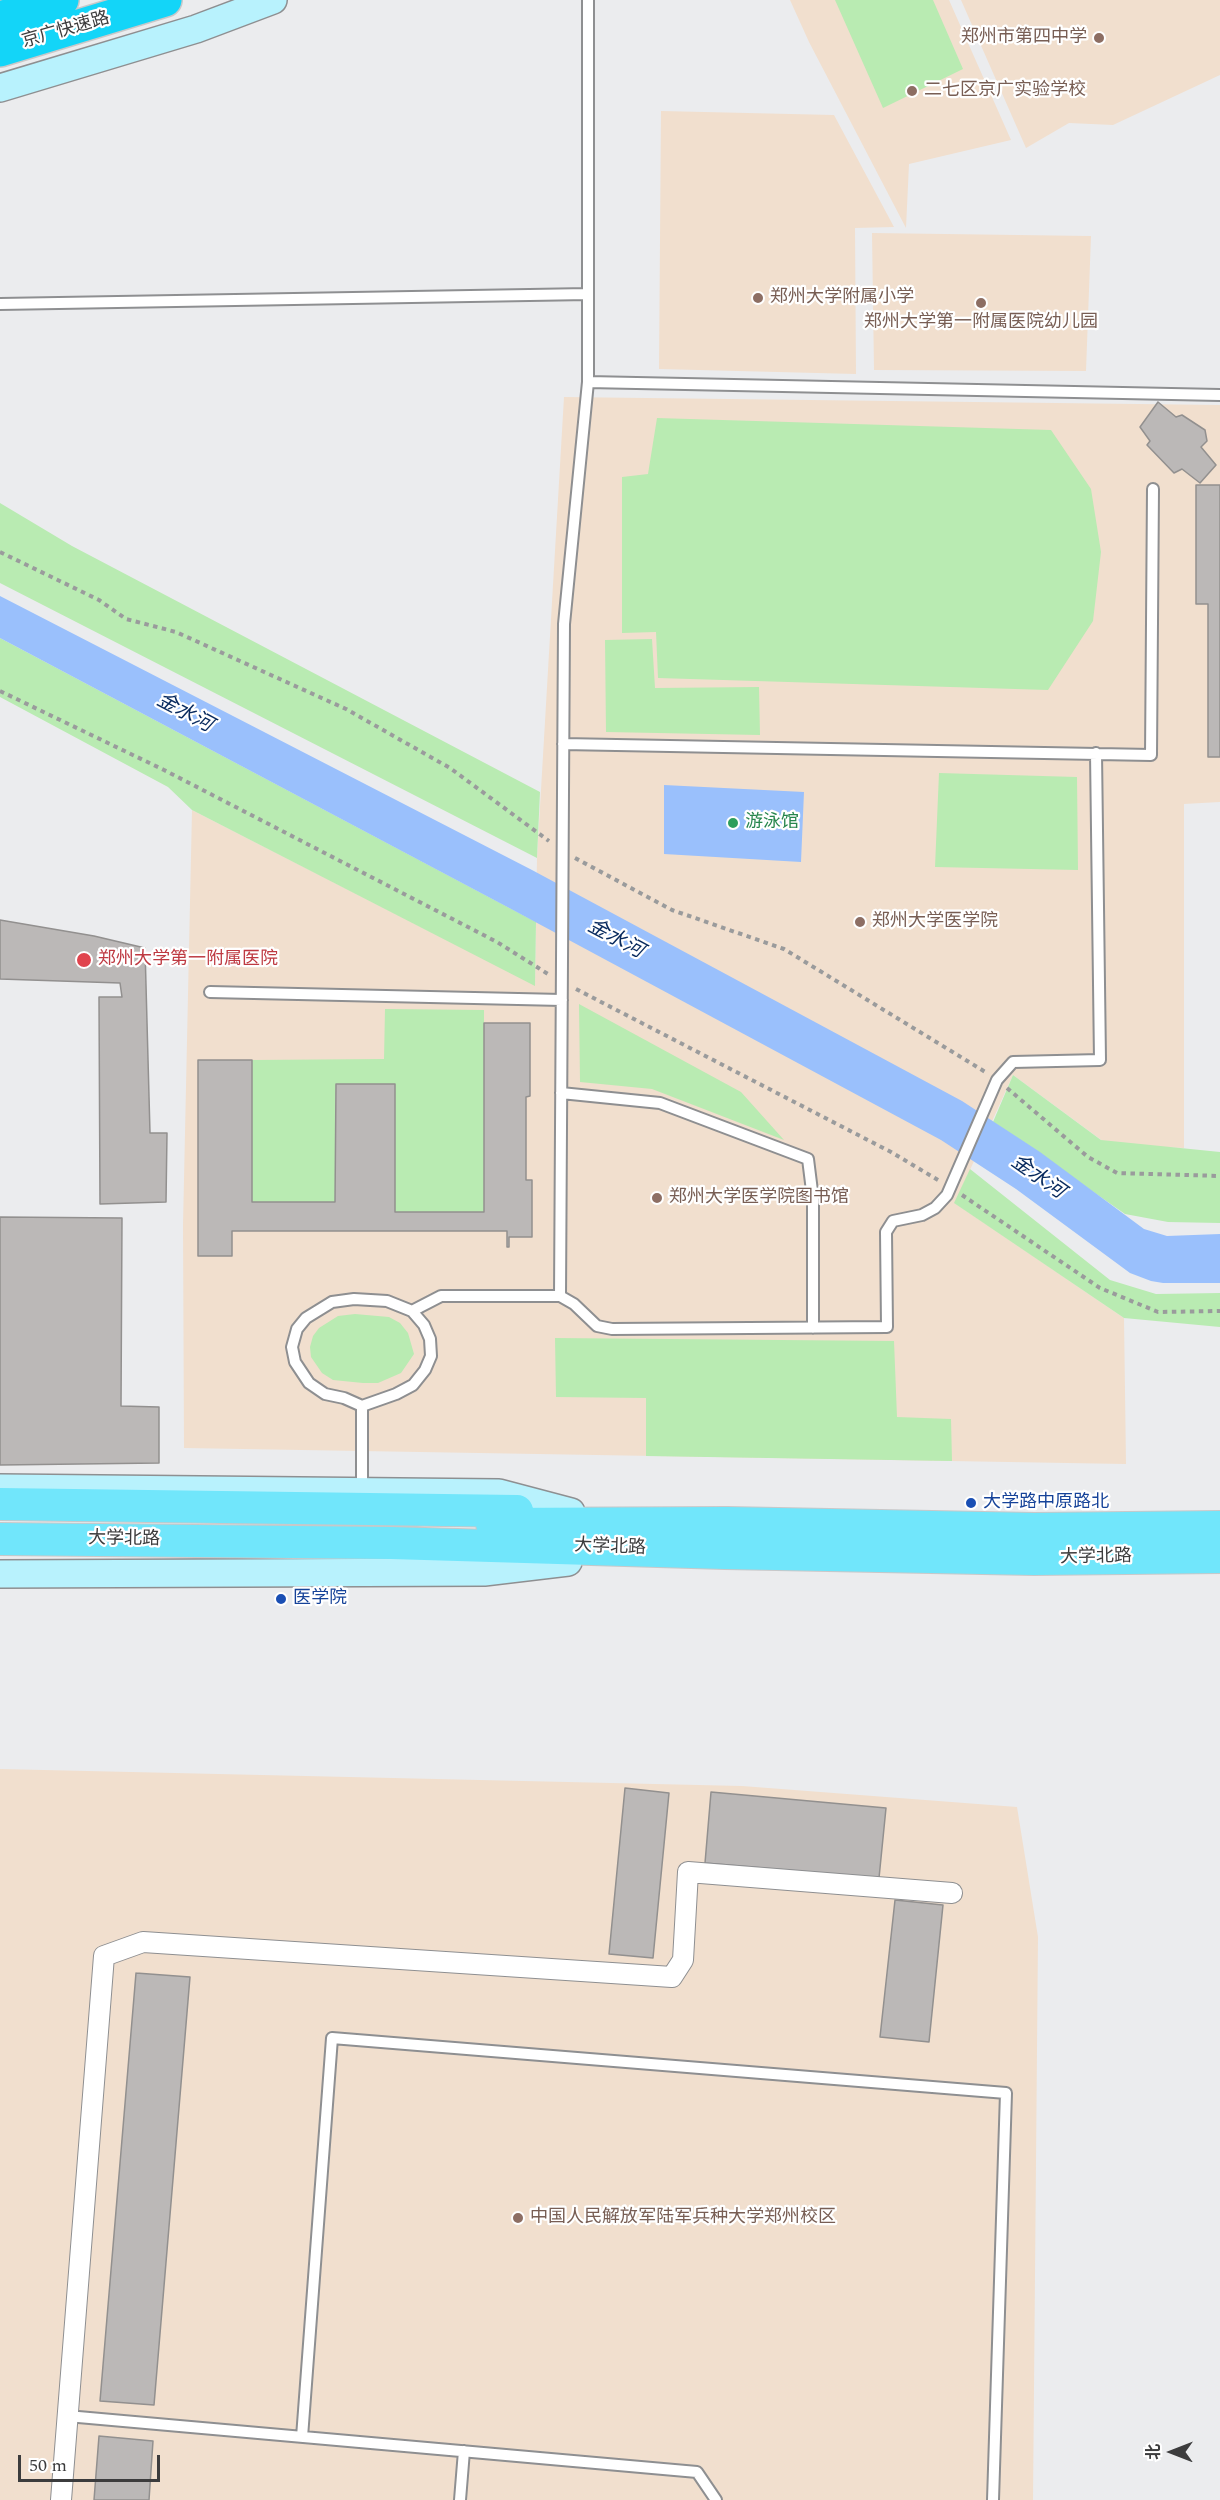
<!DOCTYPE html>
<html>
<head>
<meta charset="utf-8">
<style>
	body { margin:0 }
	#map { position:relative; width:1220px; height:2500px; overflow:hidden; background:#ebecee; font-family:Spectral,"Noto Sans SC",serif }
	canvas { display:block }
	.north { position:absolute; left:1142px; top:2422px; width:60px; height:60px; -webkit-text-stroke:4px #fff; paint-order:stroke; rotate:270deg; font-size:16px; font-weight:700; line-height:24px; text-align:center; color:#3c3c3d }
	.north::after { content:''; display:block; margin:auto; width:21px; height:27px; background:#3c3c3d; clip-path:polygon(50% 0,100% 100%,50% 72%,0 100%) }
	.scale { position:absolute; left:18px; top:2455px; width:142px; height:27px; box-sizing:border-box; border:3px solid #3c3c3d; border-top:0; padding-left:8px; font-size:18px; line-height:21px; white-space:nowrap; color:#3c3c3d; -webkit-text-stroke:4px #fff; paint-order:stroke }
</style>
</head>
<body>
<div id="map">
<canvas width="1220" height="2500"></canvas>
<div class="north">北</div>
<div class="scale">50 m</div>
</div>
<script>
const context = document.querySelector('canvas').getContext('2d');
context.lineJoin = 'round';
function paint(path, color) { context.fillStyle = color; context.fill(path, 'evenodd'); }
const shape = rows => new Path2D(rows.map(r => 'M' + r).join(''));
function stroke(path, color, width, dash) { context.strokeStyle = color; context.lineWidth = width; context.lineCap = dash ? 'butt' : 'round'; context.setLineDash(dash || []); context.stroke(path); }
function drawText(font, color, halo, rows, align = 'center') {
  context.font = font + ' Spectral,"Noto Sans SC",serif'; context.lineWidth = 4.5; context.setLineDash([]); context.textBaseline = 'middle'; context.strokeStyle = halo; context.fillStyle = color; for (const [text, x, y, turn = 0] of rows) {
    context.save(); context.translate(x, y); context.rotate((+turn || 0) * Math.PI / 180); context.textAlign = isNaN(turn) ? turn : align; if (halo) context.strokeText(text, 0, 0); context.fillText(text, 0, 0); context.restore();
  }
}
const industrial = shape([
	[790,0,949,0,1011,140,909,164,906,228,809,42],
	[961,0,1220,0,1220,75,1113,125,1069,123,1026,148],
	[661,111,834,115,894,227,855,228,856,374,659,369],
	[872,233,1091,236,1086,371,874,370],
	[564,397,1220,405,1220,802,1184,804,1184,1148,1108,1145,1013,1075,955,1203,1124,1318,1126,1464,184,1448,183,1225,192,810,535,985,537,858],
	[0,1769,742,1786,1017,1807,1038,1937,1033,2500,0,2500]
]);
const green = shape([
	[835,0,933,0,963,69,883,108],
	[657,418,1051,430,1091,489,1101,552,1093,621,1048,690,658,678,656,632,622,633,622,477,648,474],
	[0,503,72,546,540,792,537,858,0,583],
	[0,638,536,922,535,986,192,810,168,787,0,697],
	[652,639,655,688,759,687,760,735,606,732,605,640],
	[939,773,1077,777,1078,870,935,867],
	[579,1004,741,1092,784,1140,652,1089,580,1082],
	[385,1009,484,1010,484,1212,395,1212,394,1084,336,1084,335,1202,252,1202,252,1060,384,1059],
	[1013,1075,1101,1140,1220,1152,1220,1223,1168,1222,1125,1214,993,1122],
	[970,1169,1110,1280,1156,1294,1220,1293,1220,1327,1124,1318,954,1203],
	[355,1314,389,1317,400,1323,408,1333,414,1354,401,1373,378,1383,363,1383,333,1380,322,1373,311,1357,310,1347,313,1336,319,1328,338,1316],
	[555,1338,894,1341,897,1417,951,1419,952,1461,646,1456,646,1398,556,1397]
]);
const water = shape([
	[0,596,532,870,962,1101,1040,1152,1144,1229,1167,1236,1220,1234,1220,1283,1163,1283,1151,1281,1130,1273,1016,1189,941,1140,513,910,0,638],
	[664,785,804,792,801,862,664,854]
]);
const building = shape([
	[1158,402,1176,417,1182,415,1205,430,1207,441,1201,447,1216,465,1200,483,1182,469,1174,473,1147,445,1150,441,1140,427,1158,402],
	[1196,485,1220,485,1220,757,1208,757,1208,604,1196,604,1196,485],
	[0,920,94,936,145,948,150,1133,167,1133,166,1202,100,1204,99,997,122,997,120,983,0,979,0,920],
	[484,1023,530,1023,530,1096,526,1097,526,1180,532,1180,532,1237,509,1237,509,1247,507,1247,507,1231,232,1231,232,1256,198,1256,198,1060,252,1060,252,1202,335,1202,336,1084,395,1084,395,1212,484,1212,484,1023],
	[0,1217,122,1218,121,1406,159,1407,159,1463,0,1465,0,1217],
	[625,1788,669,1793,653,1958,609,1954,625,1788],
	[711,1792,886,1808,879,1878,705,1863,711,1792],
	[895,1900,943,1905,929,2042,880,2037,895,1900],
	[136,1973,190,1977,154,2405,100,2401,136,1973],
	[99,2436,153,2441,149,2500,94,2500,99,2436]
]);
const path = shape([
	[0,552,99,600,126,619,176,632,346,709,450,768,549,841],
	[0,691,164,770,497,942,548,974],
	[575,858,672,910,784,949,987,1073],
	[576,989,891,1152,938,1180],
	[1007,1088,1088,1157,1117,1173,1220,1176],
	[962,1195,1100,1288,1158,1312,1220,1311]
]);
const lane = shape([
	[0,304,588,294],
	[588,382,1220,395],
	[563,744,1151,755,1153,489],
	[210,992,562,1000],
	[561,1093,660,1103,808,1159,813,1199,813,1328],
	[560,1296,564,624,588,382,588,0],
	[354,1299,387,1301,412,1311,424,1325,430,1339,431,1356,425,1370,413,1385,396,1394,362,1406,344,1398,325,1394,309,1383,295,1362,292,1347,297,1329,306,1318,332,1302,354,1299],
	[412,1311,441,1296,560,1296,574,1304,597,1326,612,1329,887,1327,886,1232,893,1221,922,1215,935,1208,947,1195,997,1080,1013,1062,1100,1060,1096,753],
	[362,1492,362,1406],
	[67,2416,697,2472,716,2500],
	[302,2437,332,2038,1006,2093,993,2500],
	[460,2500,464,2451]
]);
const street = shape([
	[61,2500,104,1956,143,1942,672,1977,683,1960,688,1872,952,1893]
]);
const secondary = shape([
	[0,88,196,29,273,0],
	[0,1488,499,1493,571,1512],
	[0,1574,484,1572,568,1562]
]);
const primary = shape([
	[0,1504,517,1511],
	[492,1524,727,1523,1034,1529,1220,1527],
	[0,1539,391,1543,725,1553,1034,1559,1220,1557]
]);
const highway = shape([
	[0,18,62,0],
	[0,50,165,0]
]);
const markers = [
	[1099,38,6,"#8d6e63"],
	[912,91,6,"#8d6e63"],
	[758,298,6,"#8d6e63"],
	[981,303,6,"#8d6e63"],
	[733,823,6,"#2e9e5b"],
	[860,922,6,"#8d6e63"],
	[84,960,8,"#e0444e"],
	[657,1198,6,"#8d6e63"],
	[971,1503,6,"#1a4fb4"],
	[281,1599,6,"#1a4fb4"],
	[518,2218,6,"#8d6e63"]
];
const streetNames = [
	["京广快速路",66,31,-16],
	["大学北路",124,1540,1],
	["大学北路",610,1548,2],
	["大学北路",1096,1558,-1]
];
const educationNames = [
	["郑州市第四中学",1087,38,"right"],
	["二七区京广实验学校",924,91],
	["郑州大学附属小学",770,298],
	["郑州大学第一附属医院幼儿园",981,323,"center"],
	["郑州大学医学院",872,922],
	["郑州大学医学院图书馆",669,1198],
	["中国人民解放军陆军兵种大学郑州校区",530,2218]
];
const leisureNames = [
	["游泳馆",745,823]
];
const healthNames = [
	["郑州大学第一附属医院",98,960]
];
const transitNames = [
	["大学路中原路北",983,1503],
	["医学院",293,1599]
];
const waterNames = [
	["金水河",184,714,28],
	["金水河",615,940,28],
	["金水河",1037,1178,35]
];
paint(industrial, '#f1dfce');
paint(green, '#b9ebb2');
paint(water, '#9ac0fc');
paint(building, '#bbb8b7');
stroke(building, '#92908f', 1.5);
stroke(lane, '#8e8f91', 14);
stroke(street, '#8e8f91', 22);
stroke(secondary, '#8e8f91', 30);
stroke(primary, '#c8c8c9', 34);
stroke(highway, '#c8c8c9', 36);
stroke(path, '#9a9b9c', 4, [4.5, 4.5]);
stroke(lane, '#fff', 10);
stroke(street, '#fff', 20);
stroke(secondary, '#b8f2fd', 27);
stroke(primary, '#71e6fb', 32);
stroke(highway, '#13d5f8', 33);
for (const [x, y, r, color] of markers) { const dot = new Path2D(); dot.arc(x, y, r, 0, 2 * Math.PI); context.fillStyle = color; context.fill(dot); stroke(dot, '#fff', 2); }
drawText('18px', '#3c3c3d', '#fff', streetNames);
drawText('18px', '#785e54', '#fff', educationNames, 'left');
drawText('18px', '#27864d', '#fff', leisureNames, 'left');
drawText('18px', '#be3a42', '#fff', healthNames, 'left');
drawText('18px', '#164399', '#fff', transitNames, 'left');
drawText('italic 20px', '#07295d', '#fff', waterNames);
</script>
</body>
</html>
